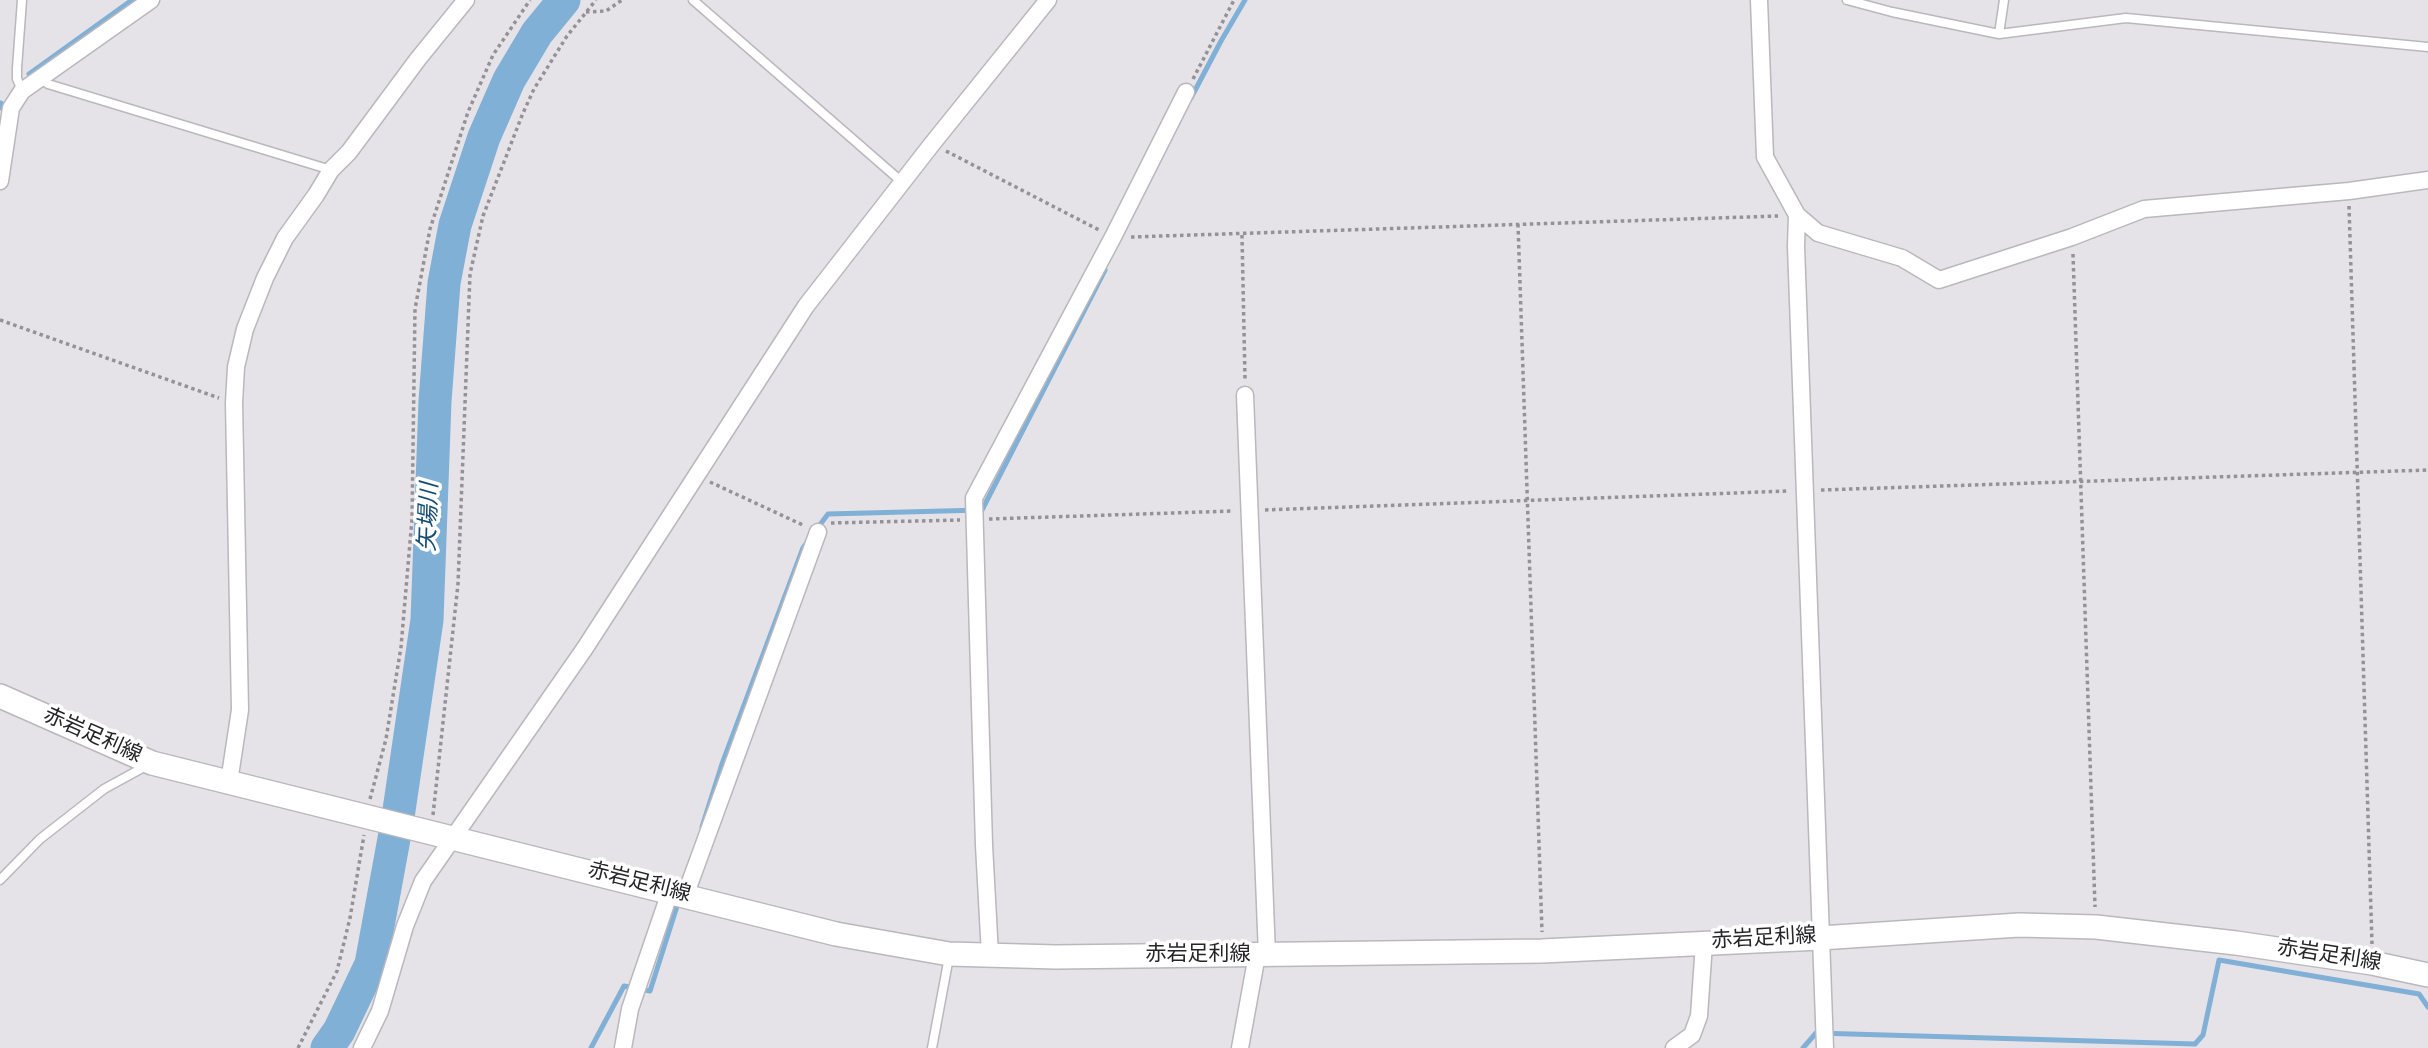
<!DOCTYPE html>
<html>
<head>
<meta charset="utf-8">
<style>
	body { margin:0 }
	canvas { display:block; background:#e5e2e8 }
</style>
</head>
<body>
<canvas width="2428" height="1048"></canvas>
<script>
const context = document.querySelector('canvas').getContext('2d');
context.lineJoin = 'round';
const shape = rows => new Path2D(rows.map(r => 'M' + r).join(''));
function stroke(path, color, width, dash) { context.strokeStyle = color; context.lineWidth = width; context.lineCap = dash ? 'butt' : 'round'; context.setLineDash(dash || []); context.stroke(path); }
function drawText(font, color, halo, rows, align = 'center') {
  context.font = font + ' Overpass,"Noto Sans JP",sans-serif'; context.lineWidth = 7; context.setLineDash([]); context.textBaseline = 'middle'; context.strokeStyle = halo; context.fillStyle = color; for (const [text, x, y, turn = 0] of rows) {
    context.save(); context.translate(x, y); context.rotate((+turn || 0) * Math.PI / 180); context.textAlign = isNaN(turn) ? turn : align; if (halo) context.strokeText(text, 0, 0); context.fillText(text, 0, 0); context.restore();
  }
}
const stream = shape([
	[29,74,132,0],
	[1191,98,1221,41,1245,0],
	[0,108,1,103],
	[816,530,828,514,982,510,1105,270],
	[702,827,722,764,803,548,808,541],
	[591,1048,624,986,650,991,679,900],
	[1803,1048,1816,1033,2195,1044,2203,1035,2219,960,2419,994,2428,1007]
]);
const river = shape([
	[327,1048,339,1031,371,964,398,817,427,620,435,401,444,283,455,225,484,137,509,80,537,33,564,0]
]);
const path = shape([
	[586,12,606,11,622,0],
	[1193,79,1234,0],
	[946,151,1101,231],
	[2349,206,2372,944],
	[1518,224,1542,932],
	[1242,235,1245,379],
	[1131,237,1778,216],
	[2073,254,2095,907],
	[0,320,219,398],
	[710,482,805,526],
	[1821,490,2428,470],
	[1265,510,1789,491],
	[989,519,1233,511],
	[831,523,960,520],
	[370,799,386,739,401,647,412,519,415,309,430,229,468,112,493,55,530,0],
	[433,815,458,584,470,274,483,216,523,113,534,89,567,36,596,0],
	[298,1048,337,971,350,918,364,835]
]);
const service = shape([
	[693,0,902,182],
	[1847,0,1892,12,1999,34,2126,18,2428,47],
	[1999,34,2004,0],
	[40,78,48,84,331,170],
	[22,90,17,79,17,68,22,0],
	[0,880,40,839,104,789,146,766],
	[932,1048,949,957]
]);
const minor = shape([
	[1759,0,1765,157,1797,215,1818,233,1902,258,1939,280,2072,237,2144,209,2349,191,2428,180],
	[0,181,11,108,22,91,151,0],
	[1797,215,1796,246,1825,1048],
	[1245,395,1267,955],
	[229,782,240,710,234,403,236,367,245,329,265,278,285,238,316,195,331,170,349,152,418,59,466,0],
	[685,896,818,532],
	[990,955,984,845,974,498,1113,237,1186,92],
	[362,1048,380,1011,405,926,423,881,585,648,806,306,932,144,1048,0],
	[623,1048,630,1009,670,892],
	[1240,1048,1257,955],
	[1674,1048,1692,1035,1699,1016,1704,943]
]);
const secondary = shape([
	[0,696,152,763,836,934,949,954,1056,957,1542,951,1820,938,2019,925,2096,927,2236,943,2372,963,2428,975]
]);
const streetNames = [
	["赤岩足利線",92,737,24],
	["赤岩足利線",639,884,14],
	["赤岩足利線",1764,940,-3],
	["赤岩足利線",1198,956],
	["赤岩足利線",2329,957,9]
];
const waterNames = [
	["矢場川",431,517,-88]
];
stroke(stream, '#80b0d5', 5);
stroke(river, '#80b0d5', 33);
stroke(service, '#bab7bd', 11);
stroke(minor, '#bab7bd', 19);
stroke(secondary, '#bab7bd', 26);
stroke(path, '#959297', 3.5, [3.5, 3.5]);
stroke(service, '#fff', 8);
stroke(minor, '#fff', 16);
stroke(secondary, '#fff', 23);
drawText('21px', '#262427', '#fff', streetNames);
drawText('italic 23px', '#154d72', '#fff', waterNames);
</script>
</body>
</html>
